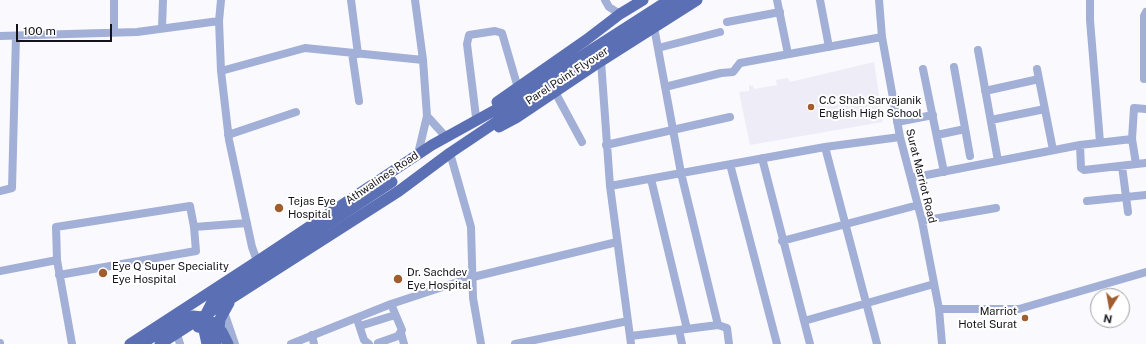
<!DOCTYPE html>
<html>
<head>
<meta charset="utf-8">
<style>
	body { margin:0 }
	#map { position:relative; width:1146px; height:344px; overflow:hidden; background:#faf9fe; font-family:"Public Sans",sans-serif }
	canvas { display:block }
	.north { position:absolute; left:1090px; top:288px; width:40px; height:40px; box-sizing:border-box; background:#fff; border:1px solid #a1a0a3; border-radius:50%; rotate:191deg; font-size:11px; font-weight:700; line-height:16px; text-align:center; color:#14121a }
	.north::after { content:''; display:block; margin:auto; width:14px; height:18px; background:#a05d2d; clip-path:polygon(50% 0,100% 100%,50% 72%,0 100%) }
	.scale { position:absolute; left:16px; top:24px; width:96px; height:18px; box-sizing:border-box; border:2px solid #14121a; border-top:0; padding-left:5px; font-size:12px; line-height:14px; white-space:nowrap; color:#14121a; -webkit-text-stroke:3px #fff; paint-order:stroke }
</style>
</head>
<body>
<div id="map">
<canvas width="1146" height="344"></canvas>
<div class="north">N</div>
<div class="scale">100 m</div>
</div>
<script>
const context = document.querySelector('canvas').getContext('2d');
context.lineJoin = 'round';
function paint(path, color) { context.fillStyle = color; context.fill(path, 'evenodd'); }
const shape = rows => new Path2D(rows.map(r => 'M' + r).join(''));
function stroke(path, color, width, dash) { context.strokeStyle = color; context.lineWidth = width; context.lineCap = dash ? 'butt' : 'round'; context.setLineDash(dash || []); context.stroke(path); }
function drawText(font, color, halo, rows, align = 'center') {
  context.font = font + ' "Public Sans",sans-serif'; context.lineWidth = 4; context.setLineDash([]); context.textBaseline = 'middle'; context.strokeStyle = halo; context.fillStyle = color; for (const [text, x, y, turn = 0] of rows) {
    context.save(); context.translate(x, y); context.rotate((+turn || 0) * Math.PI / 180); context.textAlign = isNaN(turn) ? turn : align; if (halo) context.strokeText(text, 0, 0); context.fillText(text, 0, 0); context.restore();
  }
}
const built = shape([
	[874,62,883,122,750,145,739,92,749,91,749,85,753,86,754,89,777,85,776,80,788,78,790,82]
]);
const minor = shape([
	[351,0,358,54],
	[415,0,423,60,427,116],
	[605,0,609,7,620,14],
	[777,0,788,54],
	[820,0,829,47],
	[879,0,882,37,900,137,922,221,939,309,942,344],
	[1090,0,1090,20,1100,142],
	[219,21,221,0],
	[727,22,780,12],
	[654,27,681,173,718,325],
	[162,28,163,0],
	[114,32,114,0],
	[0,36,137,32,219,21,221,71,229,140,252,247,259,266],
	[658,48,720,32],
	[978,50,998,161],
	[352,53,359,101],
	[599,59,601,61,610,186,631,344],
	[954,67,970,156],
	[923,69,944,172],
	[1037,69,1053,150],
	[221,71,305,48,423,60],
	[1144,79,1144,16,1146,12],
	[665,87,721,73,733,72,740,63,882,37],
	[985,91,1039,79],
	[555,92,582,142],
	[476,117,467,44,469,35,495,31,502,33,518,88],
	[991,120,1045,109],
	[897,122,933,115],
	[228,135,296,112],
	[937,135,965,129],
	[1132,139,1136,164],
	[606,145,730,117],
	[1080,145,1081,168,1084,170,1146,163],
	[825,147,877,344],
	[450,153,471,227,473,298,481,344],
	[418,154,427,116,446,137],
	[762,158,810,344],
	[730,164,777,344],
	[1122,166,1128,212],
	[911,178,1080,145,1132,139,1134,108,1146,109],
	[651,179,687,329],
	[610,186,825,147,900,137],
	[0,191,12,188,16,36],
	[1087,201,1146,195],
	[922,221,996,208],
	[782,241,918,205],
	[0,271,57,260],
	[59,275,196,251,194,227],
	[223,309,235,344],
	[939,309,1019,309,1146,272],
	[804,321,934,284],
	[358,322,364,340,369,344],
	[360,326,395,315],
	[679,330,682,344],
	[401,333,404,344],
	[177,334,180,344],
	[312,335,314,344],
	[631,336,718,325,727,328,729,344],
	[0,343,0,344],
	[378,343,398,336,402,330,391,304],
	[72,344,57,260,56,227,190,206,194,227,247,223],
	[291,344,391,304,473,277,617,242],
	[515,344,628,321]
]);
const major = shape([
	[497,102,586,40,620,14,643,0],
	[499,127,516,118,601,61,697,0],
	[198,327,204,328,212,334,216,344],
	[222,337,219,329,220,319,229,303],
	[130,344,256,262,432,145,515,99],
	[160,344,399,191,450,153,520,106]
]);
const majorBridge = shape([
	[515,99,669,0],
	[520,106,685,0],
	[141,344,180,320,193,316,202,317,212,322,222,332,228,344],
	[207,344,204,330,206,314,212,302,221,294,392,182]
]);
const markers = [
	[811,107,4,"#a05d2d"],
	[279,208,5,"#a05d2d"],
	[103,273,5,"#a05d2d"],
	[398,279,5,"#a05d2d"],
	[1025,318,4,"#a05d2d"]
];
const streetNames = [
	["Parel Point Flyover",567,76,-33],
	["Surat Marriot Road",921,176,76],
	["Athwalines Road",382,178,-34]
];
const poiNames = [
	["C.C Shah Sarvajanik",819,101],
	["English High School",819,114],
	["Tejas Eye",288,202],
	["Hospital",288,215],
	["Eye Q Super Speciality",112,267],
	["Eye Hospital",112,280],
	["Dr. Sachdev",407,273],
	["Eye Hospital",407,286],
	["Marriot",1017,312,"right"],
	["Hotel Surat",1017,325,"right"]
];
paint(built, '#eeecf7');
stroke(minor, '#a2afd6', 8);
stroke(major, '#5b6fb4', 11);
stroke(majorBridge, '#5b6fb4', 11);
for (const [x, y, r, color] of markers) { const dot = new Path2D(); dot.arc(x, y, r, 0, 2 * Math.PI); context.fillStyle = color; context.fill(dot); stroke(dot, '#fff', 1.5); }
drawText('11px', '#14121a', '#fff', streetNames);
drawText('11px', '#14121a', '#fff', poiNames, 'left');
</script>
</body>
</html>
